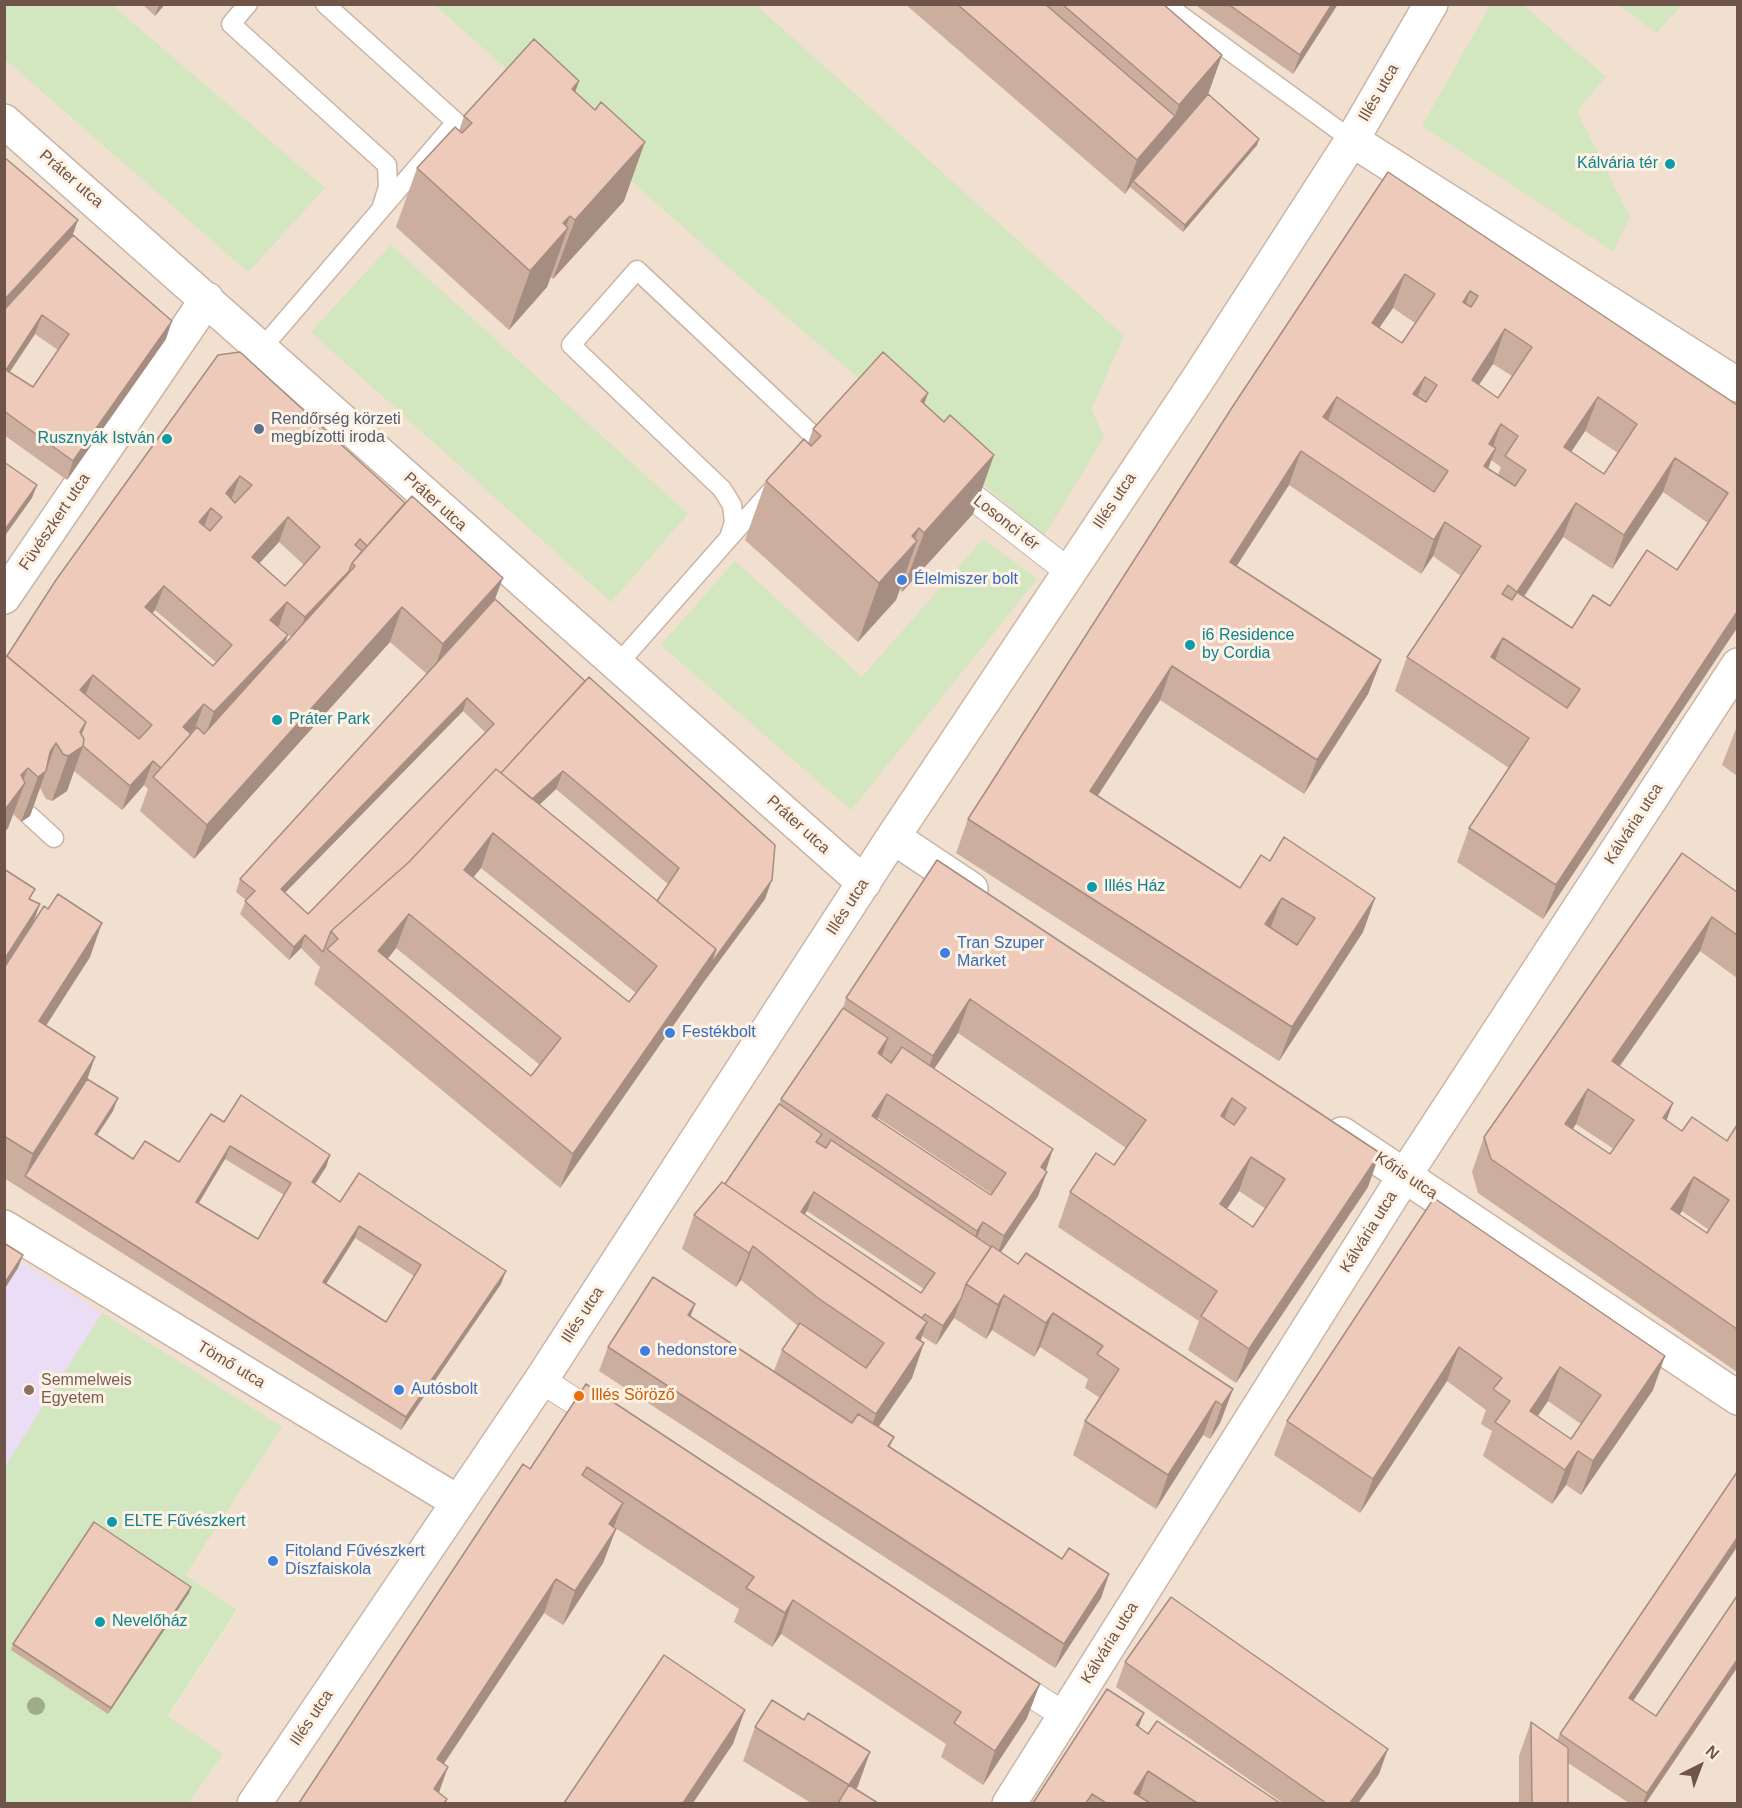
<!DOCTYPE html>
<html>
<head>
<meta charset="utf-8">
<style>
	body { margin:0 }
	#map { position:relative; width:1742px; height:1808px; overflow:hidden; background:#faeee0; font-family:Arial,sans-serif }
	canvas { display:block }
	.frame { position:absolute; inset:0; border:6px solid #6f5449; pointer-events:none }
	.north { position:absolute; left:1670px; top:1736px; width:60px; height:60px; -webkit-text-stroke:4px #fef2e5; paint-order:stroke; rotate:42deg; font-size:16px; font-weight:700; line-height:24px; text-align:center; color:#6f5449 }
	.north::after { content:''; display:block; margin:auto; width:21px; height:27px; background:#6f5449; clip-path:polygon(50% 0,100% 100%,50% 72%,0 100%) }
</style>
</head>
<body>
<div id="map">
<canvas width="1742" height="1808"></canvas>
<div class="frame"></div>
<div class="north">N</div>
</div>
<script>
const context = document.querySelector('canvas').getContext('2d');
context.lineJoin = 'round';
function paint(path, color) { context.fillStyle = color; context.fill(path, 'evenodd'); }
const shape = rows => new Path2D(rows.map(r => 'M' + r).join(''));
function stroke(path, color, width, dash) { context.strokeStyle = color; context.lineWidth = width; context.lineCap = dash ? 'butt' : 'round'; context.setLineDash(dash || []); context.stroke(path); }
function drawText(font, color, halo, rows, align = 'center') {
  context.font = font + ' Arial,sans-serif'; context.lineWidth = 6; context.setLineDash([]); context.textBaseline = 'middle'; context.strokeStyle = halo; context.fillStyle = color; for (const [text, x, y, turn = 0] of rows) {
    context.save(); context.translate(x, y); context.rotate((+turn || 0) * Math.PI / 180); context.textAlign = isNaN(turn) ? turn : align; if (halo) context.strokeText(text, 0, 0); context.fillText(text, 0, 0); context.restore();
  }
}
const residential = shape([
	[5,5,1737,5,1737,1803,189,1803,223,1754,168,1717,237,1611,5,1468]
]);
const education = shape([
	[5,1251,102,1313,5,1468]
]);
const green = shape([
	[5,4,112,5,325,188,248,272,5,59],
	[1491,4,1523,5,1606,77,1577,111,1630,217,1613,251,1422,126],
	[435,5,756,5,1124,336,1091,409,1104,437,1044,536,728,267],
	[1619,5,1682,5,1656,33],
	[391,245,688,514,611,602,311,332],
	[983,539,1037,579,851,810,661,645,735,561,862,677],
	[102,1313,282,1427,185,1575,237,1610,168,1716,223,1754,189,1803,5,1803,4,1468]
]);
const service = shape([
	[248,4,231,24,387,165,388,187,382,206],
	[1165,4,1352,140],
	[262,348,456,122,325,4],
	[729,538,772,490],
	[618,664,729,538,734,522,732,505,722,489,571,345,637,270,817,439,806,451],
	[30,816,54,838]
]);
const pedestrian = shape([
	[950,479,1068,571],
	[541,1380,604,1420],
	[1006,1678,1064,1715]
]);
const minor = shape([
	[4,121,864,883],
	[1352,140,1738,385],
	[4,597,207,299],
	[893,837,971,889],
	[1342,1134,1738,1398],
	[4,1227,458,1502],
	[254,1804,541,1380,893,837,1200,376,1352,140,1431,4],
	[1009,1804,1405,1175,1738,665]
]);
const trees = [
	[36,1706]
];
const wall = shape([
	[142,4,165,4,155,16],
	[905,4,1163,4,1222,55,1208,94,1259,139,1257,145,1183,232,1130,187,1125,194],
	[1194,4,1338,4,1293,74],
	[579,81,575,92,624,201,553,279,551,277,547,287,509,330,396,227,417,168,459,131,464,116],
	[4,157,73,235,166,339,67,480,4,435],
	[35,334,58,350,33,387,10,372],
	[1388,172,1737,405,1737,628,1543,919,1457,862,1469,828,1509,768,1395,691,1407,657,1461,576,1433,556,1421,574,1289,485,1236,567,1381,660,1368,694,1304,794,1160,700,1097,796,1240,888,1270,861,1375,898,1363,932,1279,1061,956,853,968,819],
	[1393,308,1415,323,1402,343,1379,328],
	[1493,364,1512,376,1498,398,1479,385],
	[1585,431,1618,453,1604,474,1571,452],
	[1491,460,1501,467,1498,475,1488,468],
	[1663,492,1708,523,1677,570,1610,606,1572,628,1524,597,1563,537,1612,569],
	[218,355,495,599,765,899,703,983,560,1188,314,984,320,967,301,948,289,960,240,914,246,900,236,892,240,879,427,674,390,642,194,859,140,811,148,789,144,785,122,810,74,771,67,791,52,801,46,799,40,788,30,816,21,822,13,814,8,828,7,656],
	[279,542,304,565,285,586,259,563],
	[155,610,217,663,213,666,152,614],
	[279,626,291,637,285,643,278,627],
	[463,711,485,732,308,914,285,892],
	[556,789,668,884,657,901,539,805],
	[481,868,636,993,629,1002,473,877],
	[396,948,540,1065,531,1076,388,959],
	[928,393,924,404,944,422,994,455,973,514,902,592,900,589,896,600,858,642,745,540,766,481,808,443,813,429],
	[1737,727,1737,776,1722,765,1735,731],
	[937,860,1368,1187,1236,1383,1188,1350,1199,1321,1058,1227,1070,1192,1114,1165,1126,1148,958,1033,934,1069,1053,1149,1045,1171,1038,1196,1001,1252,1018,1264,1233,1389,1220,1423,1210,1439,1203,1435,1156,1509,1073,1455,1085,1421,1100,1398,1085,1388,1088,1379,1040,1347,1034,1357,992,1330,986,1339,954,1318,936,1345,922,1336,912,1378,878,1427,894,1437,890,1447,1062,1559,1109,1574,1101,1598,1055,1668,599,1371,608,1347,695,1304,690,1317,774,1371,782,1350,798,1326,741,1280,736,1287,682,1249,694,1215,725,1184,779,1104,781,1099,843,1008,846,998],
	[878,1118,992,1194,991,1195,877,1119],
	[1239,1191,1266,1209,1253,1227,1227,1209],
	[807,1211,924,1289,921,1293,804,1214],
	[4,869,32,900,40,904,33,923,90,957,46,1026,95,1057,87,1079,113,1111,97,1135,133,1159,179,1162,224,1122,330,1155,326,1167,315,1184,340,1202,501,1284,401,1430,4,1178],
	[225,1159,284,1195,258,1239,199,1203],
	[355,1238,414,1276,386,1322,326,1284],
	[1737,892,1737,978,1700,951,1620,1066,1666,1120,1682,1131,1727,1141,1737,1125,1737,1372,1478,1193,1472,1172,1484,1137],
	[1576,1124,1614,1149,1610,1154,1572,1129],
	[1682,1211,1709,1230,1707,1233,1679,1215],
	[1434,1198,1653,1390,1581,1495,1566,1485,1552,1504,1483,1456,1492,1431,1481,1424,1486,1410,1447,1381,1360,1513,1274,1455,1287,1421],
	[1548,1401,1581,1424,1571,1439,1538,1416],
	[586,1384,1027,1718,983,1785,941,1757,946,1744,781,1634,772,1647,734,1622,739,1609,614,1527,614,1528,616,1529,603,1563,563,1625,544,1613,444,1764,439,1793,299,1803,530,1469],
	[1737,1547,1633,1701,1656,1716,1737,1596,1646,1803,1629,1803,1568,1763,1568,1803,1519,1803,1519,1756,1531,1722,1557,1740,1560,1734],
	[189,1593,108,1714,11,1650,13,1644],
	[1125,1662,1379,1774,1358,1803,1283,1803,1116,1687],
	[755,1727,858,1786,856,1789,878,1803,811,1803,743,1761],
	[1138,1727,1148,1734,1280,1803,1033,1803]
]);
const shadedWall = shape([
	[159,4,165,4,155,16],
	[1332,4,1338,4,1293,74,1300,55],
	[1222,55,1206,100,1133,181,1130,187,1125,194,1137,160,1175,116,1179,105],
	[579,81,558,140,572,89],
	[1259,139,1257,145,1183,232,1185,225],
	[645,142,624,201,553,279,575,220],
	[570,216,563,234,568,228,547,287,509,330,530,271,563,223],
	[78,220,66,254,4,321,4,300],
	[1405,274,1393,308,1359,357,1372,323],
	[1470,291,1458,326,1463,302],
	[42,315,35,334,4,380,6,370],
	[172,321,166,339,67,480,73,461],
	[1505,329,1493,364,1459,414,1472,380],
	[1425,377,1412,411,1413,394],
	[928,393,907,452,921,401],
	[1337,397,1324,431,1323,417],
	[1598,397,1585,431,1552,481,1564,447],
	[1501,424,1489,458,1496,448,1483,482,1472,500,1489,444],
	[1301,451,1289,485,1217,596,1230,562],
	[994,455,973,514,902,592,924,533],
	[1675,458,1663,492,1612,569,1624,535],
	[240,476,231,500,226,493],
	[37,485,32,498,4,537,4,531],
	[1576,503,1563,537,1504,626,1517,592],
	[211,508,202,532,199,522],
	[288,517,279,542,243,581,252,557],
	[1445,522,1433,556,1421,574,1434,540],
	[919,528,912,547,917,541,896,600,858,642,879,583,912,536],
	[349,571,340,595,296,642,305,617],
	[503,578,490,612,431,678,443,644],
	[164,586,155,610,136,632,145,607],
	[287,602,279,626,262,644,270,620],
	[402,607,390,642,194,859,207,825],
	[1737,612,1737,628,1543,919,1556,885],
	[288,635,279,660,205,736,214,712],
	[1503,638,1491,672,1491,657],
	[1381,660,1368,694,1304,794,1317,760],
	[1172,666,1160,700,1078,826,1090,791],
	[93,675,84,699,80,690],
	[467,698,463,711,277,901,281,889],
	[204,704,195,728,174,751,183,727],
	[86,722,83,746,67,791,52,801,68,756],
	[56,743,30,816,21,822,38,777,50,752],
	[153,761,144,785,122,810,130,786],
	[28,768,19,791,25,783,8,828,4,833,4,811,21,775],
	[563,771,556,789,514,829,521,810],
	[493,833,481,868,451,904,464,870],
	[772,880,765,899,703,983,560,1188,573,1154,716,949],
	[1282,898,1269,932,1265,924],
	[1375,898,1363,932,1279,1061,1292,1027],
	[40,904,31,928,4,970,4,960],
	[409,914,396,948,368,983,378,951],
	[1712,917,1700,951,1599,1095,1612,1061],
	[102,923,90,957,27,1055,39,1021],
	[305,935,301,948,289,960,294,947],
	[970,999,958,1033,920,1090,933,1056],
	[888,1038,880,1062,878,1053],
	[95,1057,83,1091,25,1176,33,1154],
	[1588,1089,1576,1124,1553,1158,1565,1124],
	[887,1094,878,1118,863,1140,872,1116],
	[118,1098,113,1111,90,1146,95,1134],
	[1232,1098,1219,1133,1221,1116],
	[1673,1103,1660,1138,1663,1118],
	[230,1146,225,1159,192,1214,196,1202],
	[1053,1149,1045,1173,1041,1167],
	[1380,1153,1368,1187,1236,1383,1249,1349],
	[330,1155,326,1167,308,1195,312,1182],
	[1251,1157,1239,1191,1207,1238,1220,1204],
	[1047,1172,1038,1196,995,1261,1004,1236],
	[1694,1177,1682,1211,1659,1243,1671,1209],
	[814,1192,807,1211,794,1231,801,1212],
	[983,1222,974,1246,968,1255,977,1231],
	[359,1226,355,1238,319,1295,323,1282],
	[753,1246,741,1280,736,1287,749,1253],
	[23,1255,18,1268,4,1290,4,1284],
	[506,1271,501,1284,401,1430,406,1417],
	[1004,1295,992,1330,986,1339,998,1305],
	[961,1299,954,1318,936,1345,943,1326],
	[695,1304,686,1329,688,1315],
	[1053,1313,1040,1347,1034,1357,1046,1323],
	[927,1322,915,1356,916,1338],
	[924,1343,912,1378,864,1448,876,1414],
	[1459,1347,1447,1381,1360,1513,1373,1479],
	[1665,1356,1653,1390,1581,1495,1593,1461],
	[1560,1367,1548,1401,1521,1440,1530,1411],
	[1233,1389,1220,1423,1210,1439,1222,1405],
	[1216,1401,1203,1435,1156,1509,1168,1475],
	[1578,1451,1566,1485,1552,1504,1565,1470],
	[623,1503,610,1537,609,1524],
	[616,1529,603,1563,563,1625,575,1591],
	[1737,1538,1737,1547,1622,1717,1629,1698],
	[1109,1574,1101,1598,1055,1668,1064,1644],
	[556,1579,544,1613,424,1793,437,1759],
	[191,1587,189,1593,108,1714,111,1708],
	[793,1600,781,1634,772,1647,785,1613],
	[1737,1660,1737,1668,1646,1803,1643,1803,1647,1793],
	[1040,1684,1027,1718,983,1785,995,1751],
	[745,1710,733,1744,693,1803,683,1803],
	[1144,1713,1131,1747,1136,1725],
	[1388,1749,1379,1774,1358,1803,1350,1803],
	[870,1752,858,1786,847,1803,849,1785],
	[448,1767,436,1801,434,1789],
	[1148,1771,1137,1803,1134,1793]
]);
const building = shape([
	[957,4,1045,4,1175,116,1137,160,957,4],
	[1062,4,1163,4,1222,55,1179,105,1062,4],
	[1228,4,1332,4,1300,55,1228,4],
	[534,39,579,81,572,89,595,110,601,102,645,142,575,220,570,216,563,223,568,228,530,271,417,168,455,127,462,133,472,123,464,116,534,39],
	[1208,94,1259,139,1185,225,1133,181,1208,94],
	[4,157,78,220,4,300,4,157],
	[1388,172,1737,405,1737,612,1556,885,1469,828,1529,738,1407,657,1481,546,1445,522,1434,540,1301,451,1230,562,1381,660,1317,760,1172,666,1090,791,1240,888,1261,855,1270,861,1284,837,1375,898,1292,1027,968,819,1233,406,1388,172],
	[1405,274,1435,294,1402,343,1372,323,1405,274],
	[1470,291,1478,296,1471,307,1463,302,1470,291],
	[1505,329,1532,347,1498,398,1472,380,1505,329],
	[1425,377,1437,385,1426,402,1413,394,1425,377],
	[1337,397,1448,471,1434,492,1323,417,1337,397],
	[1598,397,1637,424,1604,474,1564,447,1598,397],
	[1501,424,1518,436,1505,456,1526,470,1515,486,1484,466,1496,448,1489,444,1501,424],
	[1675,458,1728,493,1677,570,1647,550,1610,606,1593,595,1572,628,1517,592,1512,600,1502,594,1508,585,1517,592,1576,503,1624,535,1675,458],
	[1503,638,1580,689,1567,708,1491,657,1503,638],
	[1282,898,1315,918,1297,945,1265,924,1282,898],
	[73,235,172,321,73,461,4,411,4,310,73,235],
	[42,315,69,334,33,387,6,370,42,315],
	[240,352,405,503,367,546,360,539,355,545,362,551,352,563,349,571,305,617,287,602,270,620,288,635,214,712,204,704,183,727,191,734,161,768,153,761,130,786,83,746,84,739,81,734,86,722,7,656,56,580,218,355,240,352],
	[240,476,252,485,235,503,226,493,240,476],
	[211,508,222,517,210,531,199,522,211,508],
	[288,517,320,547,285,586,252,557,288,517],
	[164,586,232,645,213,666,145,607,164,586],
	[93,675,152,725,139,739,80,690,93,675],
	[883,352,928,393,921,401,944,422,950,415,994,455,924,533,919,528,912,536,917,541,879,583,766,481,804,439,811,446,821,436,813,429,883,352],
	[4,462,37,485,4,531,4,462],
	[412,496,503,578,443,644,402,607,207,825,153,777,197,727,204,734,355,566,352,563,412,496],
	[495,599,585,681,501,773,496,769,409,862,331,931,323,952,305,935,294,947,245,901,255,891,240,879,495,599],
	[467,698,494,724,308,914,281,889,467,698],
	[4,654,86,722,80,732,84,739,83,746,68,756,63,754,56,743,50,752,46,771,38,777,28,768,21,775,25,783,4,811,4,654],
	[589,677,775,845,772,880,710,965,716,949,657,901,679,868,563,771,532,799,501,773,589,677],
	[496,769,716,949,573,1154,327,949,338,939,331,931,409,862,496,769],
	[493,833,657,966,629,1002,464,870,493,833],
	[409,914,561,1038,531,1076,378,951,409,914],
	[1682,853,1737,892,1737,935,1712,917,1612,1061,1673,1103,1663,1118,1682,1131,1692,1117,1727,1141,1737,1125,1737,1329,1491,1159,1484,1137,1682,853],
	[1588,1089,1634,1120,1610,1154,1565,1124,1588,1089],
	[1694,1177,1729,1200,1707,1233,1671,1209,1694,1177],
	[937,860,1380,1153,1249,1349,1201,1316,1217,1291,1070,1192,1096,1153,1114,1165,1146,1120,970,999,933,1056,846,998,937,860],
	[1232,1098,1246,1108,1234,1125,1221,1116,1232,1098],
	[1251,1157,1285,1179,1253,1227,1220,1204,1251,1157],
	[4,869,35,889,29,899,40,904,4,960,4,869],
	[58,894,102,923,39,1021,95,1057,33,1154,4,1136,4,968,44,906,48,909,58,894],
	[843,1008,888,1038,878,1053,891,1063,902,1047,1053,1149,1041,1167,1047,1172,1004,1236,983,1222,977,1231,781,1099,843,1008],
	[887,1094,1006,1173,991,1195,872,1116,887,1094],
	[87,1079,118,1098,95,1134,133,1159,145,1141,179,1162,211,1114,224,1122,241,1095,330,1155,312,1182,340,1202,359,1173,506,1271,406,1417,25,1176,87,1079],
	[230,1146,291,1183,258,1239,196,1202,230,1146],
	[359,1226,421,1265,386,1322,323,1282,359,1226],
	[779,1104,822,1134,816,1142,826,1148,831,1140,991,1247,966,1284,961,1299,943,1326,925,1314,922,1318,725,1184,779,1104],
	[814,1192,935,1273,921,1293,801,1212,814,1192],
	[722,1182,927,1322,916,1338,924,1343,876,1414,782,1350,800,1323,866,1368,884,1343,818,1298,753,1246,749,1253,694,1215,722,1182],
	[1434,1198,1665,1356,1593,1461,1578,1451,1565,1470,1495,1422,1510,1401,1493,1389,1502,1378,1459,1347,1373,1479,1287,1421,1434,1198],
	[1560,1367,1601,1395,1571,1439,1530,1411,1560,1367],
	[4,1243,23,1255,4,1284,4,1243],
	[992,1246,1018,1264,1026,1253,1233,1389,1222,1405,1216,1401,1168,1475,1085,1421,1119,1369,1097,1354,1103,1346,1053,1313,1046,1323,1004,1295,998,1305,966,1284,992,1246],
	[653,1277,695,1304,688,1315,852,1423,858,1414,894,1437,888,1446,1062,1559,1069,1548,1109,1574,1064,1644,608,1347,653,1277],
	[586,1384,1040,1684,995,1751,954,1723,961,1712,793,1600,785,1613,746,1588,754,1577,587,1467,582,1475,623,1503,609,1524,616,1529,575,1591,556,1579,437,1759,448,1767,434,1789,447,1799,444,1803,299,1803,523,1464,530,1469,586,1384],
	[1737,1472,1737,1538,1629,1698,1656,1716,1737,1596,1737,1660,1647,1793,1560,1734,1737,1472],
	[94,1522,191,1587,111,1708,13,1644,94,1522],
	[1171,1597,1388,1749,1350,1803,1326,1803,1125,1662,1171,1597],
	[664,1655,745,1710,683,1803,564,1803,664,1655],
	[1107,1689,1144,1713,1136,1725,1148,1734,1157,1721,1280,1803,1197,1803,1148,1771,1134,1793,1150,1803,1105,1803,1106,1803,1092,1794,1086,1803,1033,1803,1107,1689],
	[772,1700,804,1720,808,1713,870,1752,849,1785,755,1727,772,1700],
	[1531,1722,1568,1748,1568,1803,1532,1803,1531,1722],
	[849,1785,878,1803,838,1803,849,1785]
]);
const markers = [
	[1670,164,6,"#0f9aa8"],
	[259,429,6,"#5c6f8a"],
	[167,439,6,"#0f9aa8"],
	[902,580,6,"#3f7fe0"],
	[1190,645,6,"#0f9aa8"],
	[277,720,6,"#0f9aa8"],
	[1092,887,6,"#0f9aa8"],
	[945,953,6,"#3f7fe0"],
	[670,1033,6,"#3f7fe0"],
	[645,1351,6,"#3f7fe0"],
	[29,1390,6,"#8d6e63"],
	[399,1390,6,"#3f7fe0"],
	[579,1396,6,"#e8710a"],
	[112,1522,6,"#0f9aa8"],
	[273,1561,6,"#3f7fe0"],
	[100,1622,6,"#0f9aa8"]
];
const streetNames = [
	["Illés utca",1379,93,-60],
	["Práter utca",71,179,41],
	["Illés utca",1115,501,-56],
	["Práter utca",435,502,42],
	["Füvészkert utca",55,522,-56],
	["Losonci tér",1006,523,38],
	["Kálvária utca",1634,824,-57],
	["Práter utca",798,825,42],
	["Illés utca",848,907,-57],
	["Kőris utca",1406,1176,34],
	["Kálvária utca",1369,1232,-58],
	["Illés utca",583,1315,-57],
	["Tömő utca",231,1365,31],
	["Kálvária utca",1110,1643,-58],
	["Illés utca",312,1718,-56]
];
const cultureNames = [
	["Kálvária tér",1658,164,"right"],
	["Rusznyák István",155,439,"right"],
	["i6 Residence",1202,636],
	["by Cordia",1202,654],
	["Práter Park",289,720],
	["Illés Ház",1104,887],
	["ELTE Fűvészkert",124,1522],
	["Nevelőház",112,1622]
];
const serviceNames = [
	["Rendőrség körzeti",271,420],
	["megbízotti iroda",271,438]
];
const shopNames = [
	["Élelmiszer bolt",914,580],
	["Tran Szuper",957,944],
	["Market",957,962],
	["Festékbolt",682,1033],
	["hedonstore",657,1351],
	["Autósbolt",411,1390],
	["Fitoland Fűvészkert",285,1552],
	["Díszfaiskola",285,1570]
];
const educationNames = [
	["Semmelweis",41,1381],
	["Egyetem",41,1399]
];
const foodNames = [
	["Illés Söröző",591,1396]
];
paint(residential, '#f1dfcf');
paint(education, '#ebddf6');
paint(green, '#d2e6c0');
stroke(service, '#c9b5a8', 21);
stroke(pedestrian, '#c9b5a8', 28);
stroke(minor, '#c9b5a8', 36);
stroke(service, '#fff', 18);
stroke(pedestrian, '#fff', 26);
stroke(minor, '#fff', 33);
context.fillStyle = '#9fab89';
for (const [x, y] of trees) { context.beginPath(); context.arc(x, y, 9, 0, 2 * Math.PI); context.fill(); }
paint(wall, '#ccae9f');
paint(shadedWall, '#a68d82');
paint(building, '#edcab9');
stroke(building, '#a68d82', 1.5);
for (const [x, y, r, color] of markers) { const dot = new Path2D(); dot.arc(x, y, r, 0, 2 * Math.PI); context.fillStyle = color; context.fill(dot); stroke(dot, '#fef2e5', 2); }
drawText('16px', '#6f5449', '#fef2e5', streetNames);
drawText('16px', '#0d838f', '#fef2e5', cultureNames, 'left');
drawText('16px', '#4e5e75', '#fef2e5', serviceNames, 'left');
drawText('16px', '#366cbe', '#fef2e5', shopNames, 'left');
drawText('16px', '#785e54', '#fef2e5', educationNames, 'left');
drawText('16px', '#c56008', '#fef2e5', foodNames, 'left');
</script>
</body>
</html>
